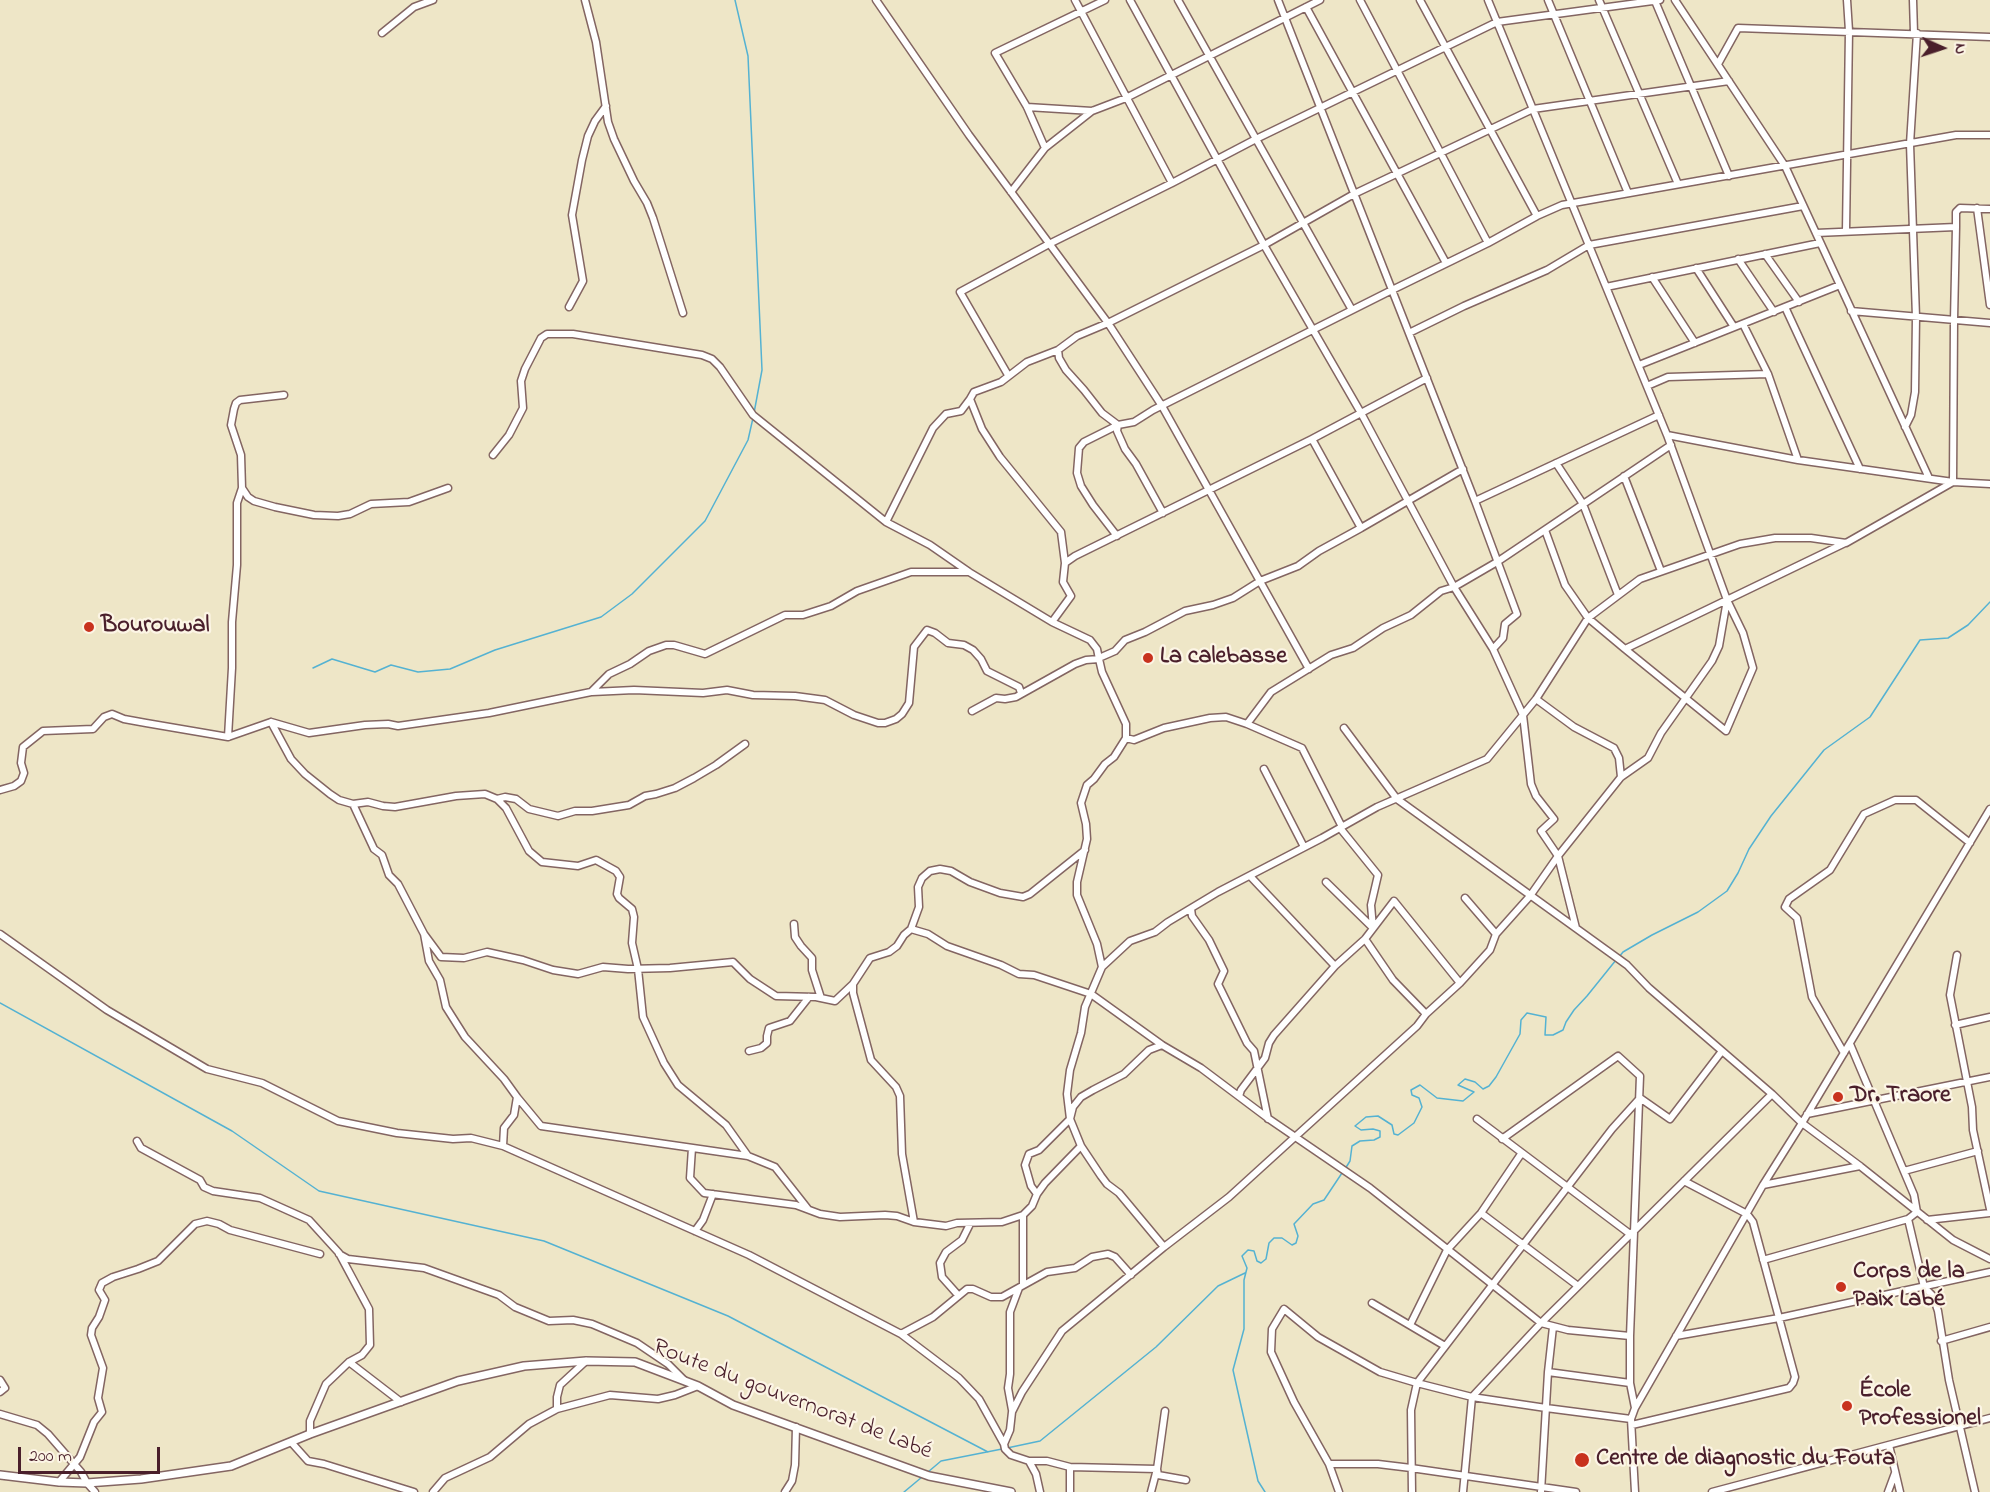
<!DOCTYPE html>
<html>
<head>
<meta charset="utf-8">
<style>
	body { margin:0 }
	#map { position:relative; width:1990px; height:1492px; overflow:hidden; background:#eee6c7; font-family:"Indie Flower",sans-serif }
	canvas { display:block }
	.north { position:absolute; left:1912px; top:18px; width:60px; height:60px; -webkit-text-stroke:4px #fcf5e5; paint-order:stroke; rotate:93deg; font-size:16px; font-weight:700; line-height:24px; text-align:center; color:#4a1f2b }
	.north::after { content:''; display:block; margin:auto; width:21px; height:27px; background:#4a1f2b; clip-path:polygon(50% 0,100% 100%,50% 72%,0 100%) }
	.scale { position:absolute; left:18px; top:1447px; width:142px; height:27px; box-sizing:border-box; border:3px solid #4a1f2b; border-top:0; padding-left:8px; font-size:18px; line-height:21px; white-space:nowrap; color:#4a1f2b; -webkit-text-stroke:4px #fcf5e5; paint-order:stroke }
</style>
</head>
<body>
<div id="map">
<canvas width="1990" height="1492"></canvas>
<div class="north">N</div>
<div class="scale">200 m</div>
</div>
<script>
const context = document.querySelector('canvas').getContext('2d');
context.lineJoin = 'round';
const shape = rows => new Path2D(rows.map(r => 'M' + r).join(''));
function stroke(path, color, width, dash) { context.strokeStyle = color; context.lineWidth = width; context.lineCap = dash ? 'butt' : 'round'; context.setLineDash(dash || []); context.stroke(path); }
function drawText(font, color, halo, rows, align = 'center') {
  context.font = font + ' "Indie Flower",sans-serif'; context.lineWidth = 4.5; context.setLineDash([]); context.textBaseline = 'middle'; context.strokeStyle = halo; context.fillStyle = color; for (const [text, x, y, turn = 0] of rows) {
    context.save(); context.translate(x, y); context.rotate((+turn || 0) * Math.PI / 180); context.textAlign = isNaN(turn) ? turn : align; if (halo) context.strokeText(text, 0, 0); context.fillText(text, 0, 0); context.restore();
  }
}
const stream = shape([
	[735,0,748,56,762,370,754,413],
	[313,668,332,659,375,672,391,665,418,672,450,669,495,650,601,617,632,594,705,521,748,440,753,418],
	[1619,957,1623,952,1652,935,1698,912,1727,891,1738,873,1749,849,1771,816,1824,750,1870,717,1920,640,1948,638,1968,625,1990,602],
	[0,1003,232,1131,319,1191,544,1241,728,1316,988,1452],
	[1345,1169,1350,1161,1352,1146,1360,1141,1374,1140,1380,1137,1380,1131,1373,1129,1361,1130,1355,1126,1366,1117,1378,1116,1392,1125,1394,1134,1398,1135,1414,1123,1422,1107,1419,1098,1412,1095,1411,1090,1420,1085,1437,1098,1463,1101,1474,1092,1458,1085,1465,1079,1475,1082,1483,1089,1489,1086,1496,1077,1520,1034,1521,1020,1527,1013,1546,1017,1545,1035,1553,1035,1563,1030,1566,1022,1574,1010,1587,996,1616,960],
	[1007,1448,1040,1441,1156,1347,1218,1286,1245,1273],
	[928,1472,941,1461,1002,1449],
	[904,1492,922,1477],
	[1265,1492,1258,1481,1233,1370,1244,1329,1244,1280,1247,1268,1242,1256,1248,1250,1254,1251,1257,1261,1261,1263,1266,1259,1269,1243,1274,1238,1282,1238,1292,1245,1296,1243,1298,1236,1294,1224,1313,1204,1324,1200,1342,1173]
]);
const minor = shape([
	[585,0,596,42,608,122,614,139,634,181,647,203,653,218,683,313],
	[876,0,969,135,1108,323,1162,406,1309,669],
	[1075,0,1172,183],
	[1130,0,1264,245,1361,413,1454,587,1497,562,1671,445],
	[1178,0,1352,310],
	[1278,0,1475,501],
	[1360,0,1488,243],
	[1420,0,1537,216],
	[1488,0,1667,435,1727,600,1743,633,1753,668,1726,731,1625,649],
	[1548,0,1628,193],
	[1599,0,1678,184],
	[1675,0,1785,166,1929,478],
	[1913,0,1914,33],
	[1655,1,1729,176],
	[1306,7,1446,263],
	[382,33,414,7,433,0],
	[1718,64,1738,28,1990,37],
	[1027,107,1092,111,1126,98,1320,0],
	[1045,148,1027,107,995,53,1105,0],
	[1011,192,1045,148,1092,111],
	[1977,208,1990,305],
	[1846,231,1849,31,1847,0],
	[1816,233,1956,227,1956,212,1960,208,1990,209],
	[1765,254,1799,302],
	[1738,259,1774,312],
	[1696,268,1734,327],
	[1652,277,1695,343],
	[1606,287,1820,243],
	[569,307,583,281,572,215,582,160,588,136,595,121,606,106],
	[1785,307,1860,469],
	[1851,311,1990,323],
	[1743,324,1768,374,1798,460],
	[1409,333,1464,306,1547,270,1589,245,1803,206],
	[1058,350,1059,358,1066,370,1084,390,1102,413,1118,425,1134,422,1153,410,1392,290,1488,243,1537,216,1562,205,1956,135,1990,135],
	[1639,365,1840,285],
	[1008,375,960,292,1049,244,1172,183,1256,139,1497,22,1660,0],
	[1427,378,1312,439,1075,556,1065,563,1061,532,1000,457,982,429,970,399,974,392,1001,382,1027,362,1058,350,1077,336,1108,323,1264,245,1354,194,1533,109,1729,81],
	[1647,386,1668,377,1768,374],
	[1905,427,1911,415,1915,392,1916,317,1910,144,1917,33],
	[1667,435,1798,460,1953,482,1990,484],
	[1312,439,1361,528,1463,469],
	[493,455,509,435,523,408,521,381,525,369,541,338,547,334,573,334,702,355,712,359,720,367,753,415,886,522,930,545,969,572,1052,622],
	[1556,463,1583,504,1618,595],
	[1624,476,1661,571],
	[242,488,248,497,254,501,275,507,314,515,338,516,350,514,371,504,409,502,448,488],
	[886,522,933,428,946,414,961,411,970,399],
	[1545,530,1565,585,1588,618,1625,649,1845,543],
	[1117,536,1093,505,1081,486,1077,473,1079,448,1084,442,1118,425,1117,431,1125,449,1136,464,1163,513],
	[1727,600,1719,646,1712,661,1661,733,1648,758,1621,777,1558,856,1530,896,1496,934,1490,950,1460,983,1426,1014,1417,1026,1229,1197,1164,1247,1119,1193,1107,1184,1101,1176,1081,1146,1070,1119,1067,1094,1070,1070,1081,1033,1085,1007,1102,967,1130,941,1155,932,1168,922,1218,892,1322,838,1377,807,1487,759,1536,699,1588,618,1640,579,1740,544,1775,538,1811,538,1846,543,1953,482,1954,320,1956,227],
	[1099,658,1115,651,1125,640,1145,632,1185,611,1213,605,1233,598,1260,581,1298,566,1319,551,1361,528],
	[1099,659,1102,672,1126,724,1126,738,1114,757,1105,764,1094,779,1087,785,1081,803,1086,824,1087,839,1077,882,1077,895,1097,944,1102,967],
	[592,692,634,690,703,693,727,690,753,695,795,696,825,700,854,715,878,723,885,723,896,719,902,714,909,703,914,647,927,630,935,633,948,643,964,645,973,650,981,659,987,671,1019,687,1021,693],
	[1536,699,1574,727,1614,748,1619,758,1621,777],
	[972,711,996,698,1005,699,1016,697,1075,664,1086,660,1099,659,1097,649,1090,640,1052,622,1071,596,1063,582,1065,563],
	[271,722,291,759,305,774,330,794,339,800,353,804,374,849,382,855,389,875,398,884,424,934,429,961,440,980,446,1007,465,1037,504,1079,517,1097,514,1115,504,1128,503,1146],
	[1247,724,1271,692,1331,655,1353,648,1383,628,1411,615,1441,591,1454,587,1493,649],
	[1344,728,1397,799,1627,965,1649,988,1772,1094,1802,1123,1860,1166,1953,1240,1990,1259],
	[228,737,232,668,232,622,237,565,237,503,242,488,241,455,231,425,234,409,236,403,240,400,284,395],
	[1126,738,1134,740,1164,728,1210,718,1226,717,1247,724,1302,748,1342,827],
	[1264,769,1304,847],
	[0,790,14,786,21,781,24,773,21,763,23,747,43,731,93,729,104,717,112,714,124,719,146,723,228,737,271,722,309,733,365,725,388,724,398,726,489,713,591,692,609,674,630,664,649,651,666,645,674,645,705,654,785,615,803,615,831,606,857,591,911,572,969,572],
	[497,799,505,797,516,799,529,809,558,816,575,811,592,811,629,805,645,796,656,794,675,788,694,778,716,765,745,744],
	[353,804,368,802,383,806,395,807,456,796,485,794,497,799,506,808,529,851,542,862,578,866,596,860,616,871,620,877,617,894,619,898,632,909,634,917,632,943,638,969,643,1017,664,1063,678,1085,726,1125,748,1156],
	[1340,828,1378,875,1371,905,1373,928],
	[1250,876,1335,966],
	[1326,882,1373,928],
	[1465,898,1496,934],
	[1191,909,1192,916,1209,940,1224,971,1218,984,1221,990,1247,1043,1254,1051,1268,1119],
	[794,924,795,937,801,946,812,958,812,970,821,998],
	[1576,928,1558,856,1541,831,1554,819,1536,796,1531,784,1523,715,1493,649,1503,638,1505,624,1517,614,1475,501,1659,415],
	[911,929,919,907,918,887,922,878,930,871,940,869,951,871,970,882,1000,893,1023,897,1030,894,1085,850],
	[0,934,107,1010,207,1069,262,1083,338,1121,397,1133,453,1139,471,1138,503,1146,749,1255,901,1334,959,1378,979,1399,1004,1444],
	[424,934,441,957,464,958,487,952,523,960,553,970,578,974,603,967,628,969,670,968,733,962,750,979,776,996,816,997,835,1001,853,984,870,958,889,952,897,946,904,935,911,929,928,934,947,946,1001,965,1019,974,1034,975,1091,994,1162,1045,1201,1068,1269,1119,1370,1188,1541,1323,1568,1330,1630,1336],
	[1365,939,1393,980,1426,1014],
	[1957,955,1950,995,1972,1107,1973,1130,1990,1209],
	[853,984,853,993,871,1060,896,1087,900,1096,902,1154,914,1222],
	[1955,1025,1990,1017],
	[749,1051,761,1048,767,1043,767,1036,769,1028,790,1021,809,997],
	[1844,1053,1812,997,1797,918,1785,907,1789,899,1830,870,1864,814,1895,800,1916,800,1970,843],
	[1239,1096,1241,1090,1265,1058,1269,1043,1274,1035,1335,966,1365,939,1394,901,1460,983],
	[517,1097,541,1126,748,1156,775,1167,808,1209],
	[1807,1114,1990,1077],
	[1477,1119,1630,1234],
	[1502,1139,1618,1056,1640,1076,1630,1336,1630,1383,1635,1408],
	[137,1141,141,1148,200,1180,204,1187,213,1191,260,1198,309,1220,339,1253,369,1309,370,1345,362,1355,349,1362,326,1384,310,1421,310,1434],
	[692,1148,690,1178,704,1193,796,1205,820,1214,840,1217,885,1215,897,1216,914,1222,946,1226,957,1223,1002,1222,1023,1215,1032,1206,1037,1194,1045,1183,1081,1146],
	[1904,1171,1978,1151],
	[1763,1185,1860,1166],
	[1037,1194,1031,1186,1025,1165,1029,1154,1039,1150,1070,1119,1073,1107,1081,1097,1093,1090,1124,1074,1149,1050,1162,1045],
	[1481,1213,1578,1286],
	[1023,1215,1023,1285],
	[1908,1219,1924,1287,1933,1296,1938,1311,1949,1380,1975,1492],
	[1927,1220,1990,1213],
	[695,1231,703,1220,713,1194],
	[339,1254,348,1259,424,1268,499,1295,515,1307,549,1321,573,1320,592,1324,637,1343,668,1364,685,1381],
	[1763,1260,1908,1219,1917,1212,1914,1195,1850,1044],
	[958,1295,942,1277,940,1263,946,1252,962,1240,970,1224],
	[1372,1303,1445,1346],
	[1410,1325,1447,1250,1481,1213,1521,1154],
	[901,1334,933,1317,967,1289,973,1289,991,1297,1002,1297,1047,1272,1075,1268,1092,1257,1108,1254,1115,1257,1131,1275],
	[1676,1336,1779,1318,1990,1272],
	[1941,1341,1990,1327],
	[349,1362,401,1402],
	[1548,1372,1630,1383],
	[0,1380,5,1388,0,1392],
	[557,1409,557,1397,560,1385,586,1361],
	[1012,1410,1008,1388,1010,1374,1010,1312,1019,1288],
	[0,1414,37,1425,48,1434,81,1472,87,1483,95,1492],
	[1632,1425,1789,1388,1793,1383,1795,1377,1753,1222,1747,1214,1684,1181],
	[291,1442,308,1461,324,1464,414,1492],
	[1889,1445,1900,1492],
	[1029,1461,1047,1461,1070,1467,1157,1469,1158,1475,1186,1480],
	[1329,1464,1378,1464,1411,1468,1576,1492],
	[1070,1467,1070,1492],
	[59,1482,80,1457,94,1422,102,1412,98,1398,103,1368,91,1335,92,1328,99,1317,105,1300,99,1290,102,1283,113,1277,138,1269,158,1261,195,1224,207,1221,219,1224,230,1230,320,1254],
	[433,1492,445,1478,490,1457,529,1424,557,1409,610,1395,658,1399,675,1395,698,1386],
	[785,1492,792,1481,795,1465,796,1427],
	[1040,1492,1036,1474,1029,1461,1011,1455,1005,1449,1004,1444,1010,1430,1012,1412,1022,1392,1062,1331,1164,1247],
	[1151,1492,1157,1469,1165,1411],
	[1339,1492,1329,1464,1294,1402,1271,1352,1272,1329,1284,1309,1318,1337,1380,1372,1417,1383,1472,1397,1546,1408,1631,1419],
	[1412,1492,1411,1410,1417,1383,1612,1129,1640,1098,1670,1119,1722,1051],
	[1463,1492,1472,1397,1541,1323,1772,1094],
	[1541,1492,1548,1372,1553,1327],
	[1635,1492,1631,1419,1635,1408,1763,1185,1802,1123,1990,809],
	[1712,1492,1990,1418],
	[1888,1492,1895,1473]
]);
const tertiary = shape([
	[0,1475,59,1482,87,1483,141,1479,231,1466,310,1434,458,1381,524,1366,586,1361,635,1362,698,1386,733,1405,929,1476,1011,1492]
]);
const markers = [
	[89,627,6,"#c8321e"],
	[1148,658,6,"#c8321e"],
	[1838,1097,6,"#c8321e"],
	[1841,1287,6,"#c8321e"],
	[1847,1406,6,"#c8321e"],
	[1582,1460,8,"#c8321e"]
];
const poiNames = [
	["Bourouwal",101,627],
	["La calebasse",1160,658],
	["Dr. Traore",1850,1097],
	["Corps de la",1853,1273],
	["Paix Labé",1853,1301],
	["École",1859,1392],
	["Professionel",1859,1420],
	["Centre de diagnostic du Fouta",1596,1460]
];
const streetNames = [
	["Route du gouvernorat de Labé",792,1401,21]
];
stroke(stream, '#54b2d2', 1.5);
stroke(minor, '#836562', 9);
stroke(tertiary, '#836562', 10);
stroke(minor, '#fff', 6);
stroke(tertiary, '#fff', 7);
for (const [x, y, r, color] of markers) { const dot = new Path2D(); dot.arc(x, y, r, 0, 2 * Math.PI); context.fillStyle = color; context.fill(dot); stroke(dot, '#fcf5e5', 2); }
drawText('bold 24px', '#4a1f2b', '#fcf5e5', poiNames, 'left');
drawText('24px', '#4a1f2b', '#fcf5e5', streetNames);
</script>
</body>
</html>
